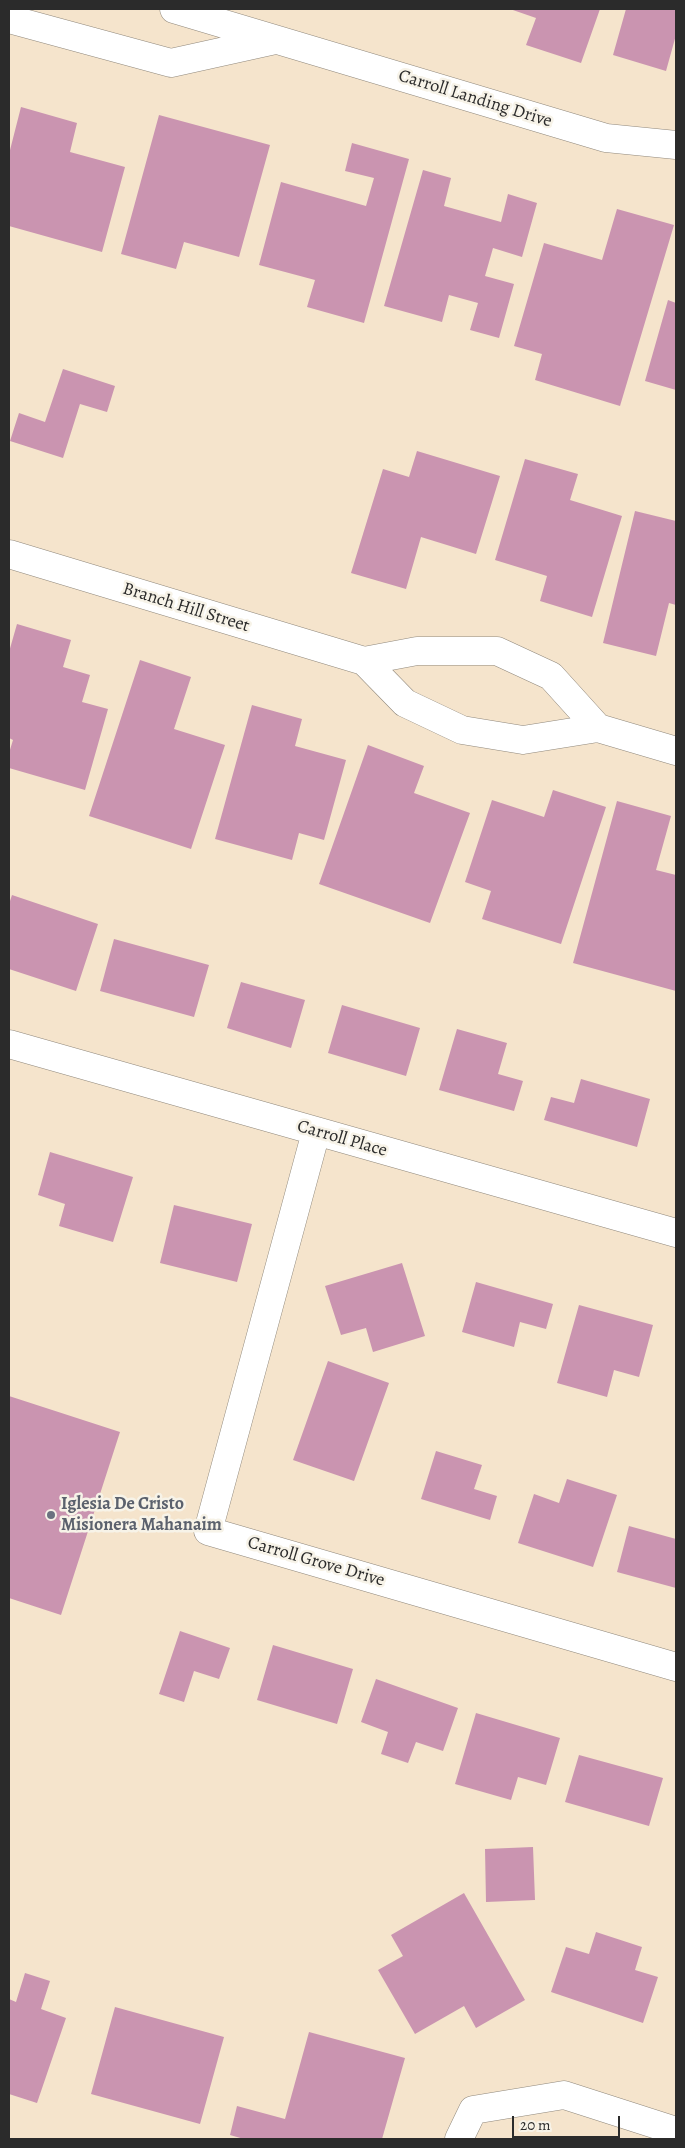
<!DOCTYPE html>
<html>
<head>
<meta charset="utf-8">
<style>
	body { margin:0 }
	#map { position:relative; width:685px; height:2148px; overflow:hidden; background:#f5e4cc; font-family:Alegreya,serif }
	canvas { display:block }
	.frame { position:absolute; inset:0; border:10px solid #2b2b2b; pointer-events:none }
	.scale { position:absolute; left:512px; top:2116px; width:108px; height:22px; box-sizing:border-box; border:2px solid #2b2b2b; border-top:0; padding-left:6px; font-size:15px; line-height:18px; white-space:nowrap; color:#2b2b2b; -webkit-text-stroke:4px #f7f3e8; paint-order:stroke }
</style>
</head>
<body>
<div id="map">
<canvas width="685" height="2148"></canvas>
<div class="frame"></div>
<div class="scale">20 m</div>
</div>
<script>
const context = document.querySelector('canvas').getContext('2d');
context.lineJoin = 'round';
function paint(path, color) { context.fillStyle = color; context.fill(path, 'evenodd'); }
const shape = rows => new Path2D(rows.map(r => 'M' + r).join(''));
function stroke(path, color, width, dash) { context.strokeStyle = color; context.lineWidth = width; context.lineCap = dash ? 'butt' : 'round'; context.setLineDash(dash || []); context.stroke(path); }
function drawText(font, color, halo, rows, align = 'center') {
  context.font = font + ' Alegreya,serif'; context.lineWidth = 5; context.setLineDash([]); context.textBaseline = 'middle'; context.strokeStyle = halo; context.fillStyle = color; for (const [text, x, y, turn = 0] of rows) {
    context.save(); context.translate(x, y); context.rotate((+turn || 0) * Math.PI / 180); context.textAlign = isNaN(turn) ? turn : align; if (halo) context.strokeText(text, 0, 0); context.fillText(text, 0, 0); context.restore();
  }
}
const building = shape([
	[510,9,600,9,581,63,526,45,536,18],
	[626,9,676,9,676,35,666,71,613,55],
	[21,107,77,123,70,152,125,167,102,252,9,226,9,154],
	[159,115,270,145,239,257,184,242,176,269,121,254],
	[352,143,409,159,364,323,307,307,315,280,259,265,281,182,366,206,374,178,345,171],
	[423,170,451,178,444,206,501,222,508,194,537,203,522,257,493,248,485,276,514,284,499,338,470,330,478,303,449,295,442,322,384,306],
	[617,209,674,225,620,406,535,380,542,354,514,346,544,243,602,260],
	[668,300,676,303,676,390,645,381],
	[63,369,115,386,107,412,80,404,63,458,10,441,19,413,45,422],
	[417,451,500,476,476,554,421,537,406,589,351,573,383,469,409,477],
	[525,459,578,474,570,500,622,516,592,617,540,601,547,576,495,560],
	[635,511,676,521,676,605,669,603,656,656,603,643],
	[17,624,71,640,63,667,90,675,82,702,108,709,85,790,9,768,9,753,13,740,9,738,9,652],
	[140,660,191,677,174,729,225,745,191,849,89,816],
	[252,705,302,719,295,746,346,760,324,840,299,833,292,860,215,839],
	[368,745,424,766,414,793,470,813,430,923,319,884],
	[553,790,606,807,561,944,482,919,491,891,465,882,492,800,544,817],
	[617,801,671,816,656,870,676,875,676,991,573,963],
	[12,895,98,924,76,991,9,969,9,904],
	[114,939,209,965,194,1017,100,991],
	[241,982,305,1000,291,1048,227,1028],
	[342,1005,420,1028,406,1076,328,1053],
	[457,1029,507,1043,498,1074,523,1081,514,1111,439,1090],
	[581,1079,650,1099,637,1147,544,1120,551,1097,574,1103],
	[50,1152,133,1177,113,1242,59,1226,65,1204,38,1195],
	[174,1205,252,1224,237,1282,160,1263],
	[402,1263,425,1336,373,1352,366,1328,341,1335,325,1286],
	[476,1282,553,1304,546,1329,520,1322,514,1347,462,1332],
	[579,1305,653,1325,639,1377,614,1370,607,1397,557,1383],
	[328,1361,389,1383,354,1481,293,1460],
	[9,1396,120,1432,61,1615,9,1598],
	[436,1451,482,1465,474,1489,497,1496,490,1520,421,1499],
	[567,1479,617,1495,593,1567,518,1543,534,1494,559,1503],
	[629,1526,676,1539,676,1588,617,1572],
	[180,1631,230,1648,219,1679,194,1671,184,1702,159,1694],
	[273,1645,353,1669,337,1724,257,1700],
	[376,1679,458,1708,443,1751,416,1742,408,1763,381,1754,388,1732,361,1722],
	[476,1713,560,1738,546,1785,518,1777,511,1800,455,1784],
	[579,1755,663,1778,649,1826,565,1802],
	[533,1847,535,1900,486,1902,485,1849],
	[464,1893,525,2000,476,2028,464,2006,415,2034,378,1970,403,1956,391,1935],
	[596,1932,642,1947,635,1970,658,1977,643,2023,551,1992,566,1947,589,1954],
	[25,1973,50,1981,41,2009,66,2018,37,2103,9,2094,9,1999,16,2002],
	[115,2007,224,2037,200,2124,91,2094],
	[309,2032,405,2058,382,2139,244,2139,230,2135,237,2106,285,2119]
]);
const minor = shape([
	[174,9,606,138,676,145],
	[9,19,171,63,275,40],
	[9,554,364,661,417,651,497,651,551,676,598,728],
	[364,661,405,703,462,730,523,740,598,728,676,751],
	[9,1044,676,1233],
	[316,1132,208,1531,676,1667],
	[459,2139,473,2110,564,2095,676,2131]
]);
const markers = [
	[51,1515,5,"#6b7280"]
];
const streetNames = [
	["Carroll Landing Drive",475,99,17],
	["Branch Hill Street",186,608,17],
	["Carroll Place",342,1139,16],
	["Carroll Grove Drive",316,1562,16]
];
const worshipNames = [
	["Iglesia De Cristo",61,1505],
	["Misionera Mahanaim",61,1526]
];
paint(building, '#ca94b0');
stroke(minor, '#90887c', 29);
stroke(minor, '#fff', 28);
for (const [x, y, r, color] of markers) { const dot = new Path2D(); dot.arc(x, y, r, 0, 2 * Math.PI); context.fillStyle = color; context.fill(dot); stroke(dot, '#f7f3e8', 2); }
drawText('18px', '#2b2b2b', '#f7f3e8', streetNames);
drawText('bold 18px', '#5b616d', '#f7f3e8', worshipNames, 'left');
</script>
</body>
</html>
